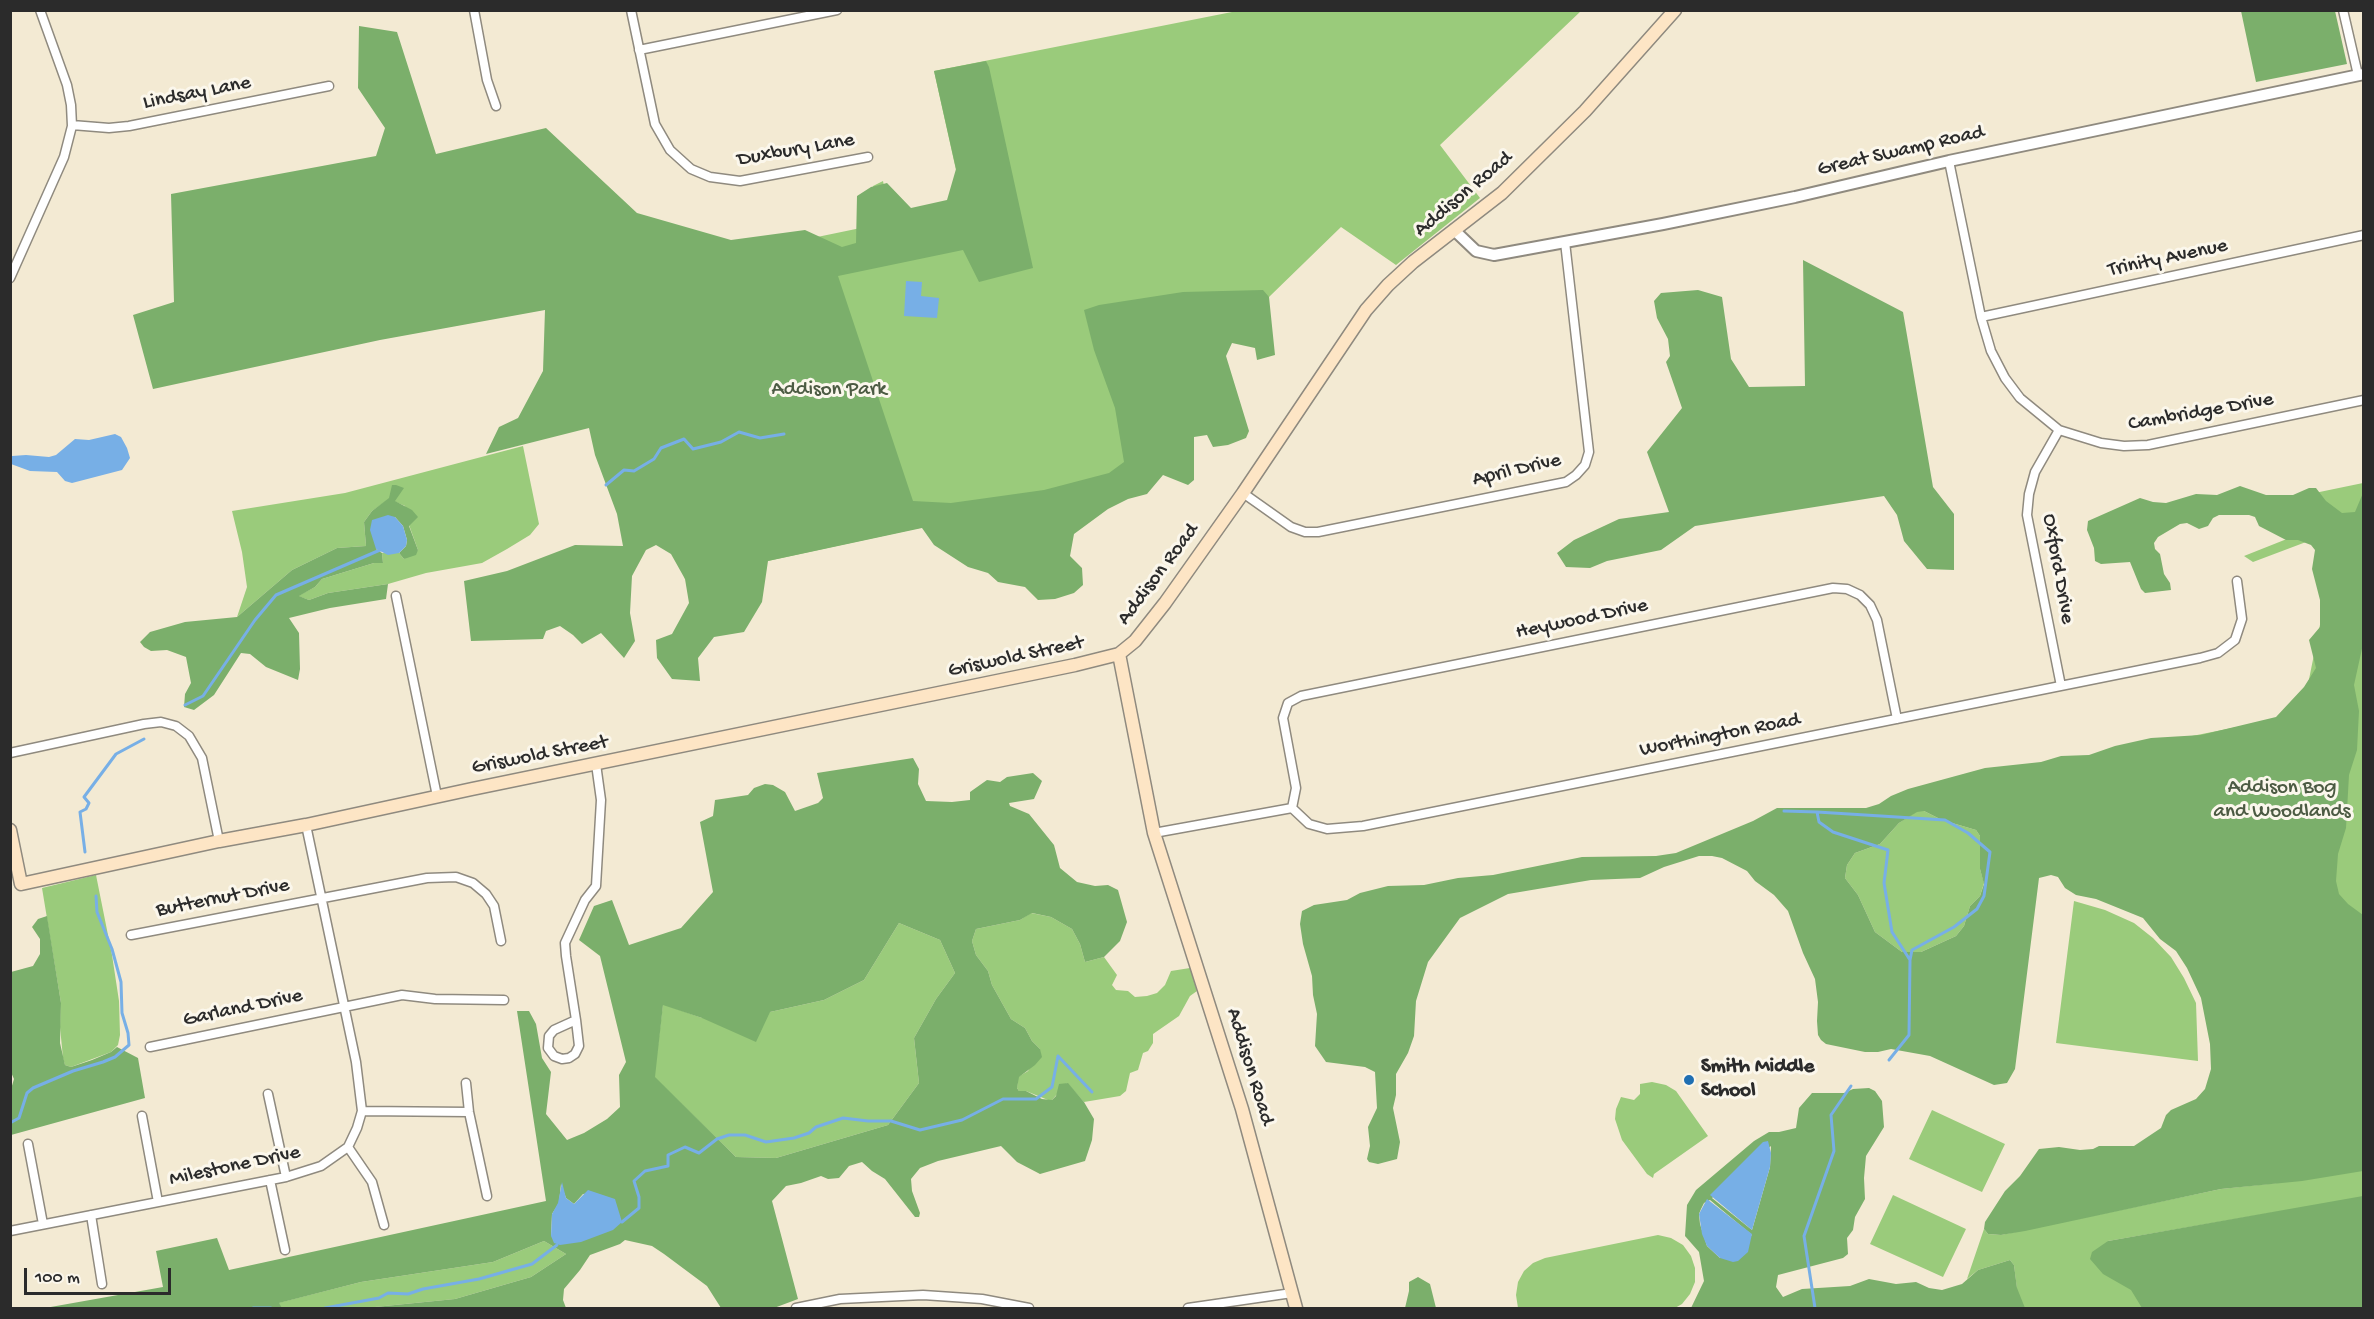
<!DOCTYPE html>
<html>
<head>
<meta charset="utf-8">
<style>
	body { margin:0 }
	#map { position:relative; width:2374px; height:1319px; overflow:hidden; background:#f3ead3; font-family:"Gochi Hand",sans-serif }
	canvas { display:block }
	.frame { position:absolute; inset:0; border:12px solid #2b2b2b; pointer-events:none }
	.scale { position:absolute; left:24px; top:1268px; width:147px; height:27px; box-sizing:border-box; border:3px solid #2b2b2b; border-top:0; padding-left:8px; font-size:18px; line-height:21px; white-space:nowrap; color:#2b2b2b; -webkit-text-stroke:4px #fbf7ec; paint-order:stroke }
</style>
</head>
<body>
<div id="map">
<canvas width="2374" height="1319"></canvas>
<div class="frame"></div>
<div class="scale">100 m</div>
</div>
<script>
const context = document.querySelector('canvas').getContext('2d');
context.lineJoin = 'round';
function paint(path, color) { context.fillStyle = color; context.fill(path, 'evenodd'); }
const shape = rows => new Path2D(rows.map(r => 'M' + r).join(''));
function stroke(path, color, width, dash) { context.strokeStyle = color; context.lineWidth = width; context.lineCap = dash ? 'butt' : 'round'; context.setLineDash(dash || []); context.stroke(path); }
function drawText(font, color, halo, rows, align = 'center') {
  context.font = font + ' "Gochi Hand",sans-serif'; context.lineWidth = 6; context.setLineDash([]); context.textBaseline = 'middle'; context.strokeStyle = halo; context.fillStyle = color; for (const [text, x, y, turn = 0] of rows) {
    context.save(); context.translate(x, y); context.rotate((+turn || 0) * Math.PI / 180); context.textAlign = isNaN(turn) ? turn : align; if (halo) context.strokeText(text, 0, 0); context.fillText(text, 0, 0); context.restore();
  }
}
const green = shape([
	[1237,11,1581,11,1440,145,1480,198,1396,265,1341,227,1269,297,1204,311,1140,480,685,579,595,283,880,224,873,186,883,181,891,221,964,206,934,71],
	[523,446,539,524,530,535,507,549,482,563,426,573,388,584,328,593,309,600,298,596,315,587,322,579,374,563,383,563,382,553,399,553,404,559,418,550,409,525,405,506,389,499,372,511,364,522,366,546,337,548,292,570,237,617,247,587,242,552,232,511,345,493],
	[2363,483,2363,1308,1918,1308,2017,1289,2014,1265,2010,1260,1978,1270,1967,1279,1984,1229,1988,1234,2001,1235,2221,1189,2277,1183,2187,737,2302,714,2326,595,2314,539,2253,562,2244,556,2312,529,2305,495],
	[2282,1211,2103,1273,2108,1241],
	[1917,811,1924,811,1942,820,1976,830,1980,836,1980,869,1984,883,1980,896,1970,906,1964,926,1956,936,1921,952,1902,952,1875,932,1858,895,1845,878,1847,865,1855,853,1880,844,1899,823],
	[96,875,112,955,119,1001,120,1035,118,1045,111,1052,71,1067,65,1065,63,1058,60,1027,61,1003,42,888],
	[2074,901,2105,910,2134,923,2153,938,2171,957,2184,978,2196,1003,2198,1061,2056,1043],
	[1031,913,1051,917,1072,929,1080,944,1085,962,1104,957,1117,975,1112,985,1116,990,1128,991,1135,997,1147,996,1157,993,1165,985,1171,971,1190,968,1197,991,1190,996,1179,1016,1153,1034,1153,1043,1148,1051,1143,1053,1138,1070,1130,1073,1126,1091,1120,1096,1084,1102,1067,1083,1052,1100,1048,1100,1026,1091,1019,1091,1017,1088,1018,1077,1028,1071,1040,1049,1032,1041,1025,1028,1011,1019,992,985,988,971,976,955,972,941,976,929,1020,920],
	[899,923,940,940,955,973,936,999,914,1038,919,1083,888,1125,776,1158,736,1157,654,1077,663,1004,702,1018,770,1012,824,1000,864,980],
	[1652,1082,1666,1085,1676,1091,1708,1136,1654,1174,1653,1178,1647,1174,1622,1140,1615,1119,1616,1109,1621,1097,1634,1100,1640,1094,1640,1084],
	[1932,1110,2005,1144,1982,1192,1909,1159],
	[1893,1195,1966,1229,1943,1277,1870,1244],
	[1658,1235,1671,1238,1683,1245,1691,1256,1695,1268,1695,1282,1690,1294,1682,1304,1675,1308,1518,1308,1516,1295,1518,1282,1524,1271,1533,1263,1545,1258],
	[544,1241,566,1254,531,1277,455,1299,365,1308,282,1308,278,1303,361,1282,493,1262]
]);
const forest = shape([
	[2241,11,2335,11,2347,64,2256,82],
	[359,26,397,32,436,154,546,128,637,213,731,240,805,230,842,247,856,243,857,196,871,187,887,183,911,208,947,200,956,169,934,71,986,61,989,67,1033,268,979,282,963,250,838,276,913,501,951,503,1044,490,1109,473,1124,462,1115,408,1094,350,1084,310,1099,305,1183,292,1263,290,1269,297,1275,355,1257,360,1255,348,1232,343,1226,356,1249,431,1246,438,1228,445,1213,447,1207,435,1194,437,1194,480,1188,485,1163,475,1147,494,1128,499,1108,509,1074,534,1070,556,1082,568,1083,585,1074,593,1055,599,1038,600,1025,587,998,582,988,573,968,567,934,545,922,528,768,561,762,602,744,632,714,637,698,658,700,681,672,679,657,658,656,640,672,634,689,603,685,579,671,554,656,545,646,550,632,576,630,613,635,641,624,658,601,633,582,644,573,635,560,626,546,631,543,639,471,641,464,581,507,571,575,545,623,546,617,514,595,455,589,428,486,454,499,427,518,418,543,371,545,310,380,340,153,389,133,315,174,302,171,194,376,156,385,128,358,88],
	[1803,260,1903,312,1933,487,1954,514,1954,570,1927,569,1904,541,1897,515,1884,496,1695,526,1661,550,1607,561,1590,568,1566,567,1557,553,1574,540,1619,519,1669,512,1647,452,1682,408,1666,362,1670,356,1668,339,1657,318,1654,301,1661,293,1698,290,1722,297,1731,359,1749,387,1805,386],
	[392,485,396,485,404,488,395,501,412,510,418,517,409,526,418,550,416,555,404,559,399,553,406,546,407,540,403,526,395,517,376,549,382,553,383,563,374,563,322,579,315,587,299,596,309,600,328,593,388,584,386,599,330,608,289,618,299,633,300,669,298,680,266,667,250,654,241,653,214,695,194,710,184,707,185,694,191,683,186,657,167,650,151,651,144,647,140,642,150,632,185,622,237,617,292,570,337,548,366,546,364,522,372,511,389,498],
	[2240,486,2266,495,2293,495,2309,488,2316,488,2326,501,2342,513,2355,512,2363,493,2363,644,2354,685,2359,711,2357,750,2349,775,2346,828,2338,854,2336,881,2339,894,2348,904,2363,915,2363,1171,2302,1181,2221,1189,2025,1231,2001,1235,1988,1234,1984,1229,1985,1222,2005,1191,2020,1176,2039,1149,2059,1147,2080,1150,2093,1149,2099,1146,2134,1146,2161,1128,2166,1115,2171,1110,2196,1099,2205,1089,2211,1069,2210,1044,2201,998,2187,968,2176,951,2160,939,2143,918,2096,899,2076,895,2065,888,2058,877,2051,875,2039,878,2015,1069,2007,1083,1994,1085,1930,1056,1891,1049,1878,1052,1865,1052,1826,1044,1821,1040,1818,1035,1817,1021,1818,1002,1815,979,1803,953,1788,911,1774,895,1755,881,1747,871,1722,858,1712,856,1699,856,1664,867,1640,878,1591,880,1508,894,1460,918,1428,962,1416,1001,1414,1036,1408,1053,1396,1074,1396,1095,1393,1108,1400,1142,1397,1159,1378,1164,1369,1162,1367,1159,1370,1146,1368,1127,1377,1108,1375,1072,1365,1067,1326,1062,1315,1046,1317,1014,1313,995,1312,976,1303,944,1300,924,1302,911,1314,905,1347,900,1360,893,1388,886,1424,885,1458,878,1493,875,1582,857,1656,856,1676,853,1753,821,1777,808,1866,808,1879,804,1891,796,1908,789,1985,768,2041,762,2061,756,2089,755,2115,746,2151,738,2201,735,2276,717,2304,687,2316,668,2309,640,2320,627,2320,600,2312,569,2315,550,2311,545,2298,540,2286,540,2259,526,2255,517,2249,515,2219,515,2213,518,2208,526,2199,529,2187,523,2180,524,2158,537,2154,543,2155,549,2160,554,2164,574,2170,583,2171,590,2145,593,2141,589,2130,562,2101,564,2095,561,2094,548,2087,530,2088,521,2140,498,2153,502,2166,503,2196,494,2217,495],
	[1917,812,1924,811,1942,820,1976,830,1980,836,1980,869,1984,884,1980,896,1970,906,1964,926,1956,936,1921,952,1902,952,1875,932,1858,895,1845,878,1847,865,1855,853,1880,844,1899,823],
	[913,758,919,769,918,784,926,801,952,802,970,800,970,792,987,780,1000,782,1007,777,1033,773,1042,781,1034,799,1009,803,1010,806,1029,814,1054,845,1060,868,1077,882,1095,886,1108,885,1118,890,1127,922,1120,941,1104,957,1085,962,1080,944,1072,929,1051,917,1032,913,1020,920,976,929,972,941,976,955,988,971,992,985,1011,1019,1025,1028,1032,1041,1040,1049,1042,1057,1035,1065,1019,1077,1017,1088,1019,1091,1026,1091,1042,1099,1052,1100,1056,1096,1059,1084,1068,1083,1084,1102,1094,1119,1092,1140,1085,1161,1040,1174,1017,1162,1001,1146,938,1161,920,1168,911,1179,912,1191,920,1213,919,1217,915,1217,885,1179,872,1171,862,1162,849,1166,839,1178,828,1179,821,1176,801,1183,786,1186,772,1201,798,1299,774,1308,721,1308,707,1286,664,1254,652,1246,625,1240,620,1244,590,1255,580,1270,564,1289,563,1300,566,1308,511,1308,508,1307,500,1308,365,1308,455,1299,531,1277,566,1254,544,1241,493,1262,361,1282,279,1303,282,1308,45,1308,163,1287,156,1251,217,1238,229,1270,546,1201,517,1011,529,1011,536,1024,542,1058,551,1072,546,1114,567,1140,584,1133,607,1119,620,1107,619,1075,626,1062,600,956,579,940,594,906,612,900,629,945,681,928,713,892,700,822,713,816,715,800,748,795,754,788,765,784,773,785,785,792,795,811,818,803,823,798,817,773],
	[899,923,940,940,955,973,936,999,914,1038,919,1083,888,1125,776,1158,736,1157,655,1077,663,1005,702,1018,756,1042,770,1012,824,1000,864,980],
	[561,1184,566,1198,574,1204,583,1194,596,1193,551,1236,552,1214,559,1203],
	[47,916,61,1003,60,1043,65,1065,71,1067,92,1060,111,1052,117,1047,138,1058,145,1098,11,1135,11,1089,14,1079,10,1070,11,972,33,966,40,954,40,939,32,927,38,919],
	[1869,1088,1875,1091,1882,1101,1884,1127,1866,1156,1864,1178,1865,1199,1855,1217,1853,1230,1847,1238,1848,1254,1843,1258,1778,1275,1776,1287,1783,1297,1802,1289,1850,1286,1869,1279,1896,1284,1916,1282,1929,1288,1942,1290,1962,1284,1978,1270,2010,1260,2014,1265,2017,1288,2025,1308,1691,1308,1704,1281,1699,1252,1685,1236,1687,1205,1696,1190,1754,1141,1769,1132,1779,1132,1796,1128,1799,1108,1812,1093,1844,1093,1853,1089],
	[1771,1146,1770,1167,1752,1230,1712,1198],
	[1710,1200,1752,1235,1720,1258,1707,1246,1700,1224,1699,1214,1701,1209,1704,1203],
	[2363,1196,2363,1308,2142,1308,2131,1290,2103,1274,2090,1259,2092,1252,2108,1241],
	[1418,1277,1430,1284,1436,1308,1405,1308,1409,1291,1409,1282]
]);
const water = shape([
	[906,281,922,282,921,296,939,298,937,318,904,316],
	[115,434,121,437,127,448,130,458,122,470,72,483,65,481,57,472,30,471,11,464,12,456,26,455,49,457,56,455,75,439,89,440],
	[388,515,395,517,403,526,407,540,406,546,399,553,388,555,376,549,370,530,372,520],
	[1768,1141,1771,1153,1770,1167,1752,1230,1710,1195,1763,1142],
	[562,1182,566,1198,574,1204,588,1190,615,1199,622,1222,613,1230,581,1242,560,1245,554,1243,551,1236,552,1214,558,1203],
	[1707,1199,1752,1234,1748,1252,1738,1261,1733,1262,1720,1258,1707,1246,1702,1234,1699,1214]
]);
const stream = shape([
	[606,485,624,470,634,471,654,459,661,448,684,439,693,449,721,442,739,432,760,438,784,434],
	[185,705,203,696,255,620,276,595,380,550],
	[1784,811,1817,812,1819,822,1833,832,1888,850,1884,883,1892,932,1910,960],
	[1817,812,1945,820,1968,833,1990,852,1984,896,1977,909,1954,927,1912,950,1910,960,1909,1035,1889,1060],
	[85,852,80,812,86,809,89,803,84,797,116,754,144,739],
	[10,1123,19,1118,27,1093,33,1088,73,1071,103,1062,115,1057,129,1045,128,1033,122,1013,121,982,112,949,97,912,96,896],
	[622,1222,639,1208,639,1197,634,1181,645,1171,668,1166,668,1155,685,1147,699,1153,717,1139,729,1135,745,1135,766,1142,794,1138,809,1133,816,1127,843,1118,868,1121,891,1121,920,1130,962,1120,1003,1099,1036,1099,1052,1087,1058,1056,1092,1092],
	[253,1308,271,1308],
	[325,1308,379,1298,388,1293,408,1294,423,1289,479,1279,532,1264,557,1245],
	[1815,1308,1804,1236,1834,1151,1831,1115,1851,1086]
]);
const minor = shape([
	[474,10,487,80,496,106],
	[631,10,655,124,670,150,691,169,710,177,740,181,868,157],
	[2343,10,2358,75],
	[639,50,837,10],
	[72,125,109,128,129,126,329,86],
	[1949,161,1981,317,1991,351,2005,378,2020,398,2059,430,2101,443,2124,446,2148,445,2364,400],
	[10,278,64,157,72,126,71,105,67,85,40,10],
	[1981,317,2364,235],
	[2059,430,2035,472,2029,494,2027,515,2061,686],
	[1243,493,1291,527,1305,532,1318,532,1566,482,1576,475,1585,465,1589,452,1565,242],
	[396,596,437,796],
	[10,753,144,724,161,722,176,726,189,736,202,758,219,841],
	[1292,808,1296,788,1283,718,1288,703,1301,696,1833,588,1847,589,1860,595,1870,605,1877,620,1897,719],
	[1154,833,1292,808,1309,824,1327,829,1363,826,2200,658,2218,653,2235,640,2242,619,2237,581],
	[131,935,427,878,456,877,473,883,486,894,494,906,501,941],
	[576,1020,554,1030,549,1036,548,1048,554,1056,562,1059,569,1058,575,1054,579,1046,576,1020,566,956,565,943,585,900,596,886,601,800,596,764],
	[150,1047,402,995,435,999,504,1000],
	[466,1083,469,1112,487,1196],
	[268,1094,286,1177],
	[362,1111,469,1112],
	[142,1116,158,1202],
	[28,1144,43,1224],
	[348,1147,372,1182,384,1225],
	[270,1180,285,1250],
	[91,1215,102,1284],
	[10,1231,286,1177,321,1166,348,1147,357,1128,362,1111,356,1062,306,825],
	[796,1308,840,1299,923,1295,982,1299,1029,1308],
	[1188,1308,1292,1293]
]);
const tertiary = shape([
	[1454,230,1476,251,1494,255,1663,224,1795,197,1949,161,2364,74]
]);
const secondary = shape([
	[1119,654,1154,833,1242,1109,1296,1308],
	[10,830,21,884,219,841,306,825,472,789,1075,665,1119,654,1135,641,1165,603,1243,493,1366,310,1388,285,1413,262,1502,193,1585,111,1675,10]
]);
const markers = [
	[1689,1080,6,"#1f6fb2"]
];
const streetNames = [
	["Lindsay Lane",197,94,-11],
	["Duxbury Lane",796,151,-10],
	["Great Swamp Road",1901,152,-13],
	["Addison Road",1464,195,-40],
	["Trinity Avenue",2168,259,-12],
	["Cambridge Drive",2201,413,-10],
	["April Drive",1517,471,-13],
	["Oxford Drive",2057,569,80],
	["Addison Road",1159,575,-53],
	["Heywood Drive",1582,620,-12],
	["Griswold Street",1016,658,-12],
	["Worthington Road",1720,736,-11],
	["Griswold Street",540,756,-11],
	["Butternut Drive",223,899,-11],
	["Garland Drive",243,1009,-12],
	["Addison Road",1249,1067,73],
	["Milestone Drive",235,1167,-12]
];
const parkNames = [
	["Addison Park",829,391],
	["Addison Bog",2282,789],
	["and Woodlands",2282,813]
];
const poiNames = [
	["Smith Middle",1701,1068],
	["School",1701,1092]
];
paint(green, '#9acb7b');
paint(forest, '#7baf6b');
paint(water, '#77afe6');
stroke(stream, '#77afe6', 3);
stroke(minor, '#8f8a7f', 11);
stroke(tertiary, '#8f8a7f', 14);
stroke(secondary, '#8f8a7f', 15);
stroke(minor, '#fff', 8);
stroke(tertiary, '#fff', 10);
stroke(secondary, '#fde5c5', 12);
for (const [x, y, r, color] of markers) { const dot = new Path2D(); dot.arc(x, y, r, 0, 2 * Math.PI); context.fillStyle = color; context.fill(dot); stroke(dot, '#fbf7ec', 2); }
drawText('21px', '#2b2b2b', '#fbf7ec', streetNames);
drawText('21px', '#4c5b43', '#fbf7ec', parkNames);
drawText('bold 21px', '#2b2b2b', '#fbf7ec', poiNames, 'left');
</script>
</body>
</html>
